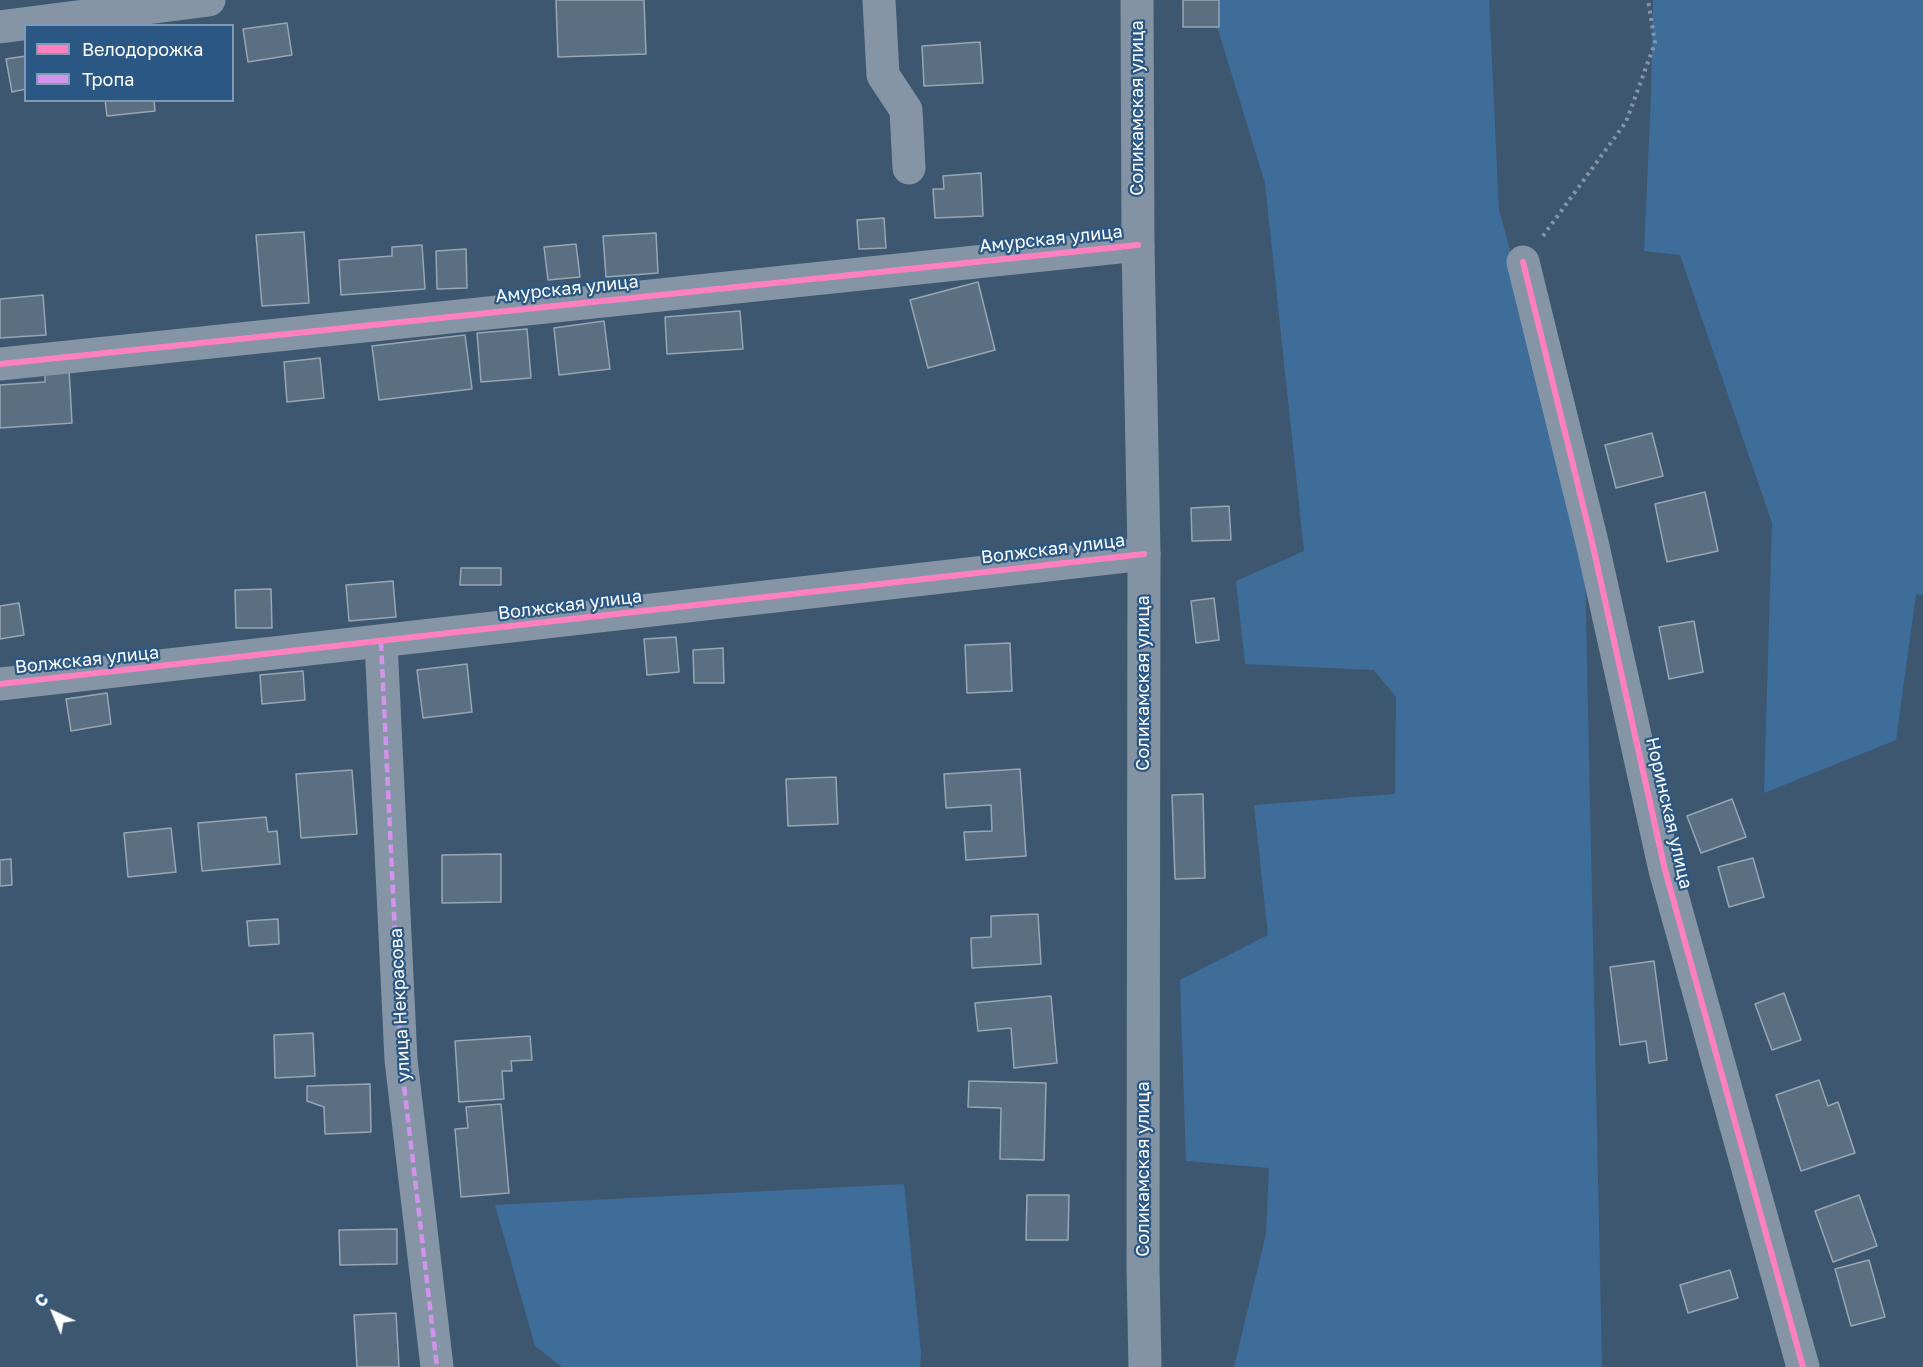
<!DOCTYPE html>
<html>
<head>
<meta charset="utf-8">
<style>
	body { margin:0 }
	#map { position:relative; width:1923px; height:1367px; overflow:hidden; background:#3e5770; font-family:"Golos Text",sans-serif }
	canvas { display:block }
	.legend { position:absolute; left:24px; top:24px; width:210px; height:78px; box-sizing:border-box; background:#2a5784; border:2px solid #7f9ab5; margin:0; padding:8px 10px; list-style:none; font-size:18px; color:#fff }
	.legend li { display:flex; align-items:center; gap:12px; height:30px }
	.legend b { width:30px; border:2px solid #7f9ab5 }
	.north { position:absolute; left:24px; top:1283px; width:60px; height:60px; -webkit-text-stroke:4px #2a5784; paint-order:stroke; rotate:316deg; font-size:16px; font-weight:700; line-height:24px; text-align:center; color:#fff }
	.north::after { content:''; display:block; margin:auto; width:21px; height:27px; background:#fff; clip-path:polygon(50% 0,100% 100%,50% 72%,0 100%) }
</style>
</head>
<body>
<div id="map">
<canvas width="1923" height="1367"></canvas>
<ul class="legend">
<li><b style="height:8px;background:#ff80c0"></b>Велодорожка</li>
<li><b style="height:8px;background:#d193ec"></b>Тропа</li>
</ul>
<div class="north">С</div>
</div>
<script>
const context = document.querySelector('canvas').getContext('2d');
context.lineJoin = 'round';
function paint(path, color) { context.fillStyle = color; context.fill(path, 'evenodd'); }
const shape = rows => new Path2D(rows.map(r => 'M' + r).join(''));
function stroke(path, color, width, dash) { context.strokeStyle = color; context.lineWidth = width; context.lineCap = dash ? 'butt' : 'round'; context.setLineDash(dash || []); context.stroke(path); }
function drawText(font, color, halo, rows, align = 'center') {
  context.font = font + ' "Golos Text",sans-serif'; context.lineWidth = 4.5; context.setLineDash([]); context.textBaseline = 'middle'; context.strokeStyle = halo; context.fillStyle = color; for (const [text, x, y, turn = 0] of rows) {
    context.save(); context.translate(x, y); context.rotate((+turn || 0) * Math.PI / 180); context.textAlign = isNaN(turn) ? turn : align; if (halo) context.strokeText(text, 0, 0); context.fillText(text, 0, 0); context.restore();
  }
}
const green = shape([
	[1209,0,1489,0,1499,210,1584,523,1602,1367,1234,1367,1266,1234,1269,1168,1186,1161,1180,980,1268,935,1254,805,1395,794,1396,697,1374,670,1245,664,1236,581,1304,551,1265,183],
	[1653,0,1923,0,1923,595,1916,594,1896,740,1764,793,1772,523,1680,255,1644,251,1651,96],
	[904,1184,921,1353,920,1367,562,1367,535,1346,495,1205]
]);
const building = shape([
	[556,0,644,0,646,54,558,57,556,0],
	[1183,0,1219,0,1219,27,1183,27,1183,0],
	[287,23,292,55,248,62,243,29,287,23],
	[980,42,983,83,924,86,922,46,980,42],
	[26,56,26,89,12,92,6,59,26,56],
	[105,100,154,100,155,111,107,116,105,100],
	[981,173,983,216,935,218,933,189,944,189,943,176,981,173],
	[884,218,886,248,859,249,857,220,884,218],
	[304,232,309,303,262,306,256,235,304,232],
	[656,233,658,273,606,277,603,236,656,233],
	[576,244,580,277,548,280,544,247,576,244],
	[422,245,425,289,341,295,339,260,392,256,392,247,422,245],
	[466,249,467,288,437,289,436,251,466,249],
	[978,282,995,350,928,368,910,300,978,282],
	[43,295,46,335,0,338,0,299,43,295],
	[740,311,743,349,667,354,665,317,740,311],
	[604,321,610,369,559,375,554,328,604,321],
	[527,329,531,378,481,382,477,333,527,329],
	[465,335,472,389,379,400,372,346,465,335],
	[320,358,324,398,287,402,284,362,320,358],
	[69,369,72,423,0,428,0,385,45,382,45,370,69,369],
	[1652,433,1663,476,1616,488,1605,445,1652,433],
	[1705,492,1718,551,1667,562,1655,504,1705,492],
	[1229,506,1231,540,1192,541,1191,508,1229,506],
	[461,568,501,568,501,585,460,585,461,568],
	[393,581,396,617,349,621,346,585,393,581],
	[271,589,272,628,236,628,235,590,271,589],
	[1214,598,1219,640,1196,643,1191,601,1214,598],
	[19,603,24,635,0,639,0,606,19,603],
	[1694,621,1703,672,1669,679,1659,627,1694,621],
	[676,637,679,672,647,675,644,639,676,637],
	[1010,643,1012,691,967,693,965,645,1010,643],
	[723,648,724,683,694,683,693,650,723,648],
	[467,664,472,712,423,718,417,670,467,664],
	[303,671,305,700,262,704,260,675,303,671],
	[107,693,111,724,71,731,66,699,107,693],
	[1020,769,1026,856,966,860,964,832,992,831,991,805,946,808,944,774,1020,769],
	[352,770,357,834,301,838,296,774,352,770],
	[836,777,838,824,788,826,786,779,836,777],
	[1203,794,1205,878,1175,879,1172,795,1203,794],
	[1732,799,1746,837,1701,853,1687,816,1732,799],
	[266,817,268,832,277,831,280,864,202,871,198,823,266,817],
	[171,828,176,872,128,877,124,833,171,828],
	[501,854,501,902,442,903,442,855,501,854],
	[1753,858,1764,897,1729,907,1718,867,1753,858],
	[11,859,12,885,0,886,0,860,11,859],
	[1038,914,1041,964,972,968,971,938,991,937,991,916,1038,914],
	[278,919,279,944,249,946,247,921,278,919],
	[1654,961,1667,1060,1649,1063,1646,1041,1620,1045,1610,967,1654,961],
	[1784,993,1801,1040,1772,1050,1755,1004,1784,993],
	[1051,996,1057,1063,1014,1068,1011,1028,978,1031,975,1003,1051,996],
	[313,1033,315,1076,275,1078,274,1035,313,1033],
	[530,1036,532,1060,511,1061,512,1071,502,1071,504,1099,459,1102,455,1041,530,1036],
	[1819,1080,1828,1106,1838,1102,1855,1153,1801,1171,1776,1095,1819,1080],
	[969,1081,1046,1083,1044,1160,1000,1159,1001,1108,968,1107,969,1081],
	[370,1084,371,1132,325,1134,324,1107,307,1101,307,1086,370,1084],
	[501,1104,509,1193,461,1197,455,1129,468,1128,466,1107,501,1104],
	[1027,1195,1069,1195,1068,1240,1026,1240,1027,1195],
	[1859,1195,1877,1246,1833,1262,1815,1211,1859,1195],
	[397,1229,397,1264,340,1265,339,1230,397,1229],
	[1869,1260,1885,1317,1851,1326,1835,1269,1869,1260],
	[1730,1270,1738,1298,1688,1313,1680,1285,1730,1270],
	[396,1313,399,1367,357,1367,354,1315,396,1313]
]);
const path = shape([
	[1543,236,1626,122,1655,43,1648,0]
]);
const minor = shape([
	[879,0,883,75,906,110,909,168],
	[0,27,209,0],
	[1523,262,1592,542,1665,870,1803,1367],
	[0,364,1138,245],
	[381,642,401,1060,437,1367],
	[0,684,1144,554]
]);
const major = shape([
	[1137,0,1138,245,1144,554,1143,1268,1145,1367]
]);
const quiet = shape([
	[381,642,401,1060,437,1367]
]);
const cycleway = shape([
	[1523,262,1592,542,1665,870,1803,1367],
	[0,364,1138,245],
	[0,684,1144,554]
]);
const streetNames = [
	["Соликамская улица",1137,108,-90],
	["Амурская улица",1051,239,-6],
	["Амурская улица",567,289,-6],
	["Волжская улица",1053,549,-7],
	["Волжская улица",570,605,-7],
	["Волжская улица",87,660,-6],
	["Соликамская улица",1143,683,-90],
	["Норинская улица",1669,813,77],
	["улица Некрасова",400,1005,-93],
	["Соликамская улица",1143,1169,-90]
];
paint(green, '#3f6d9a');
paint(building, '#5b6f82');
stroke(building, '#98a6b4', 1.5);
stroke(path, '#8595a6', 4, [3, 4.5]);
stroke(minor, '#8595a6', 33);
stroke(major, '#8493a3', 33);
stroke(quiet, '#d193ec', 4.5, [9, 4.5]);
stroke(cycleway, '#ff80c0', 6);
drawText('18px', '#fff', '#2a5784', streetNames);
</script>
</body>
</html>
